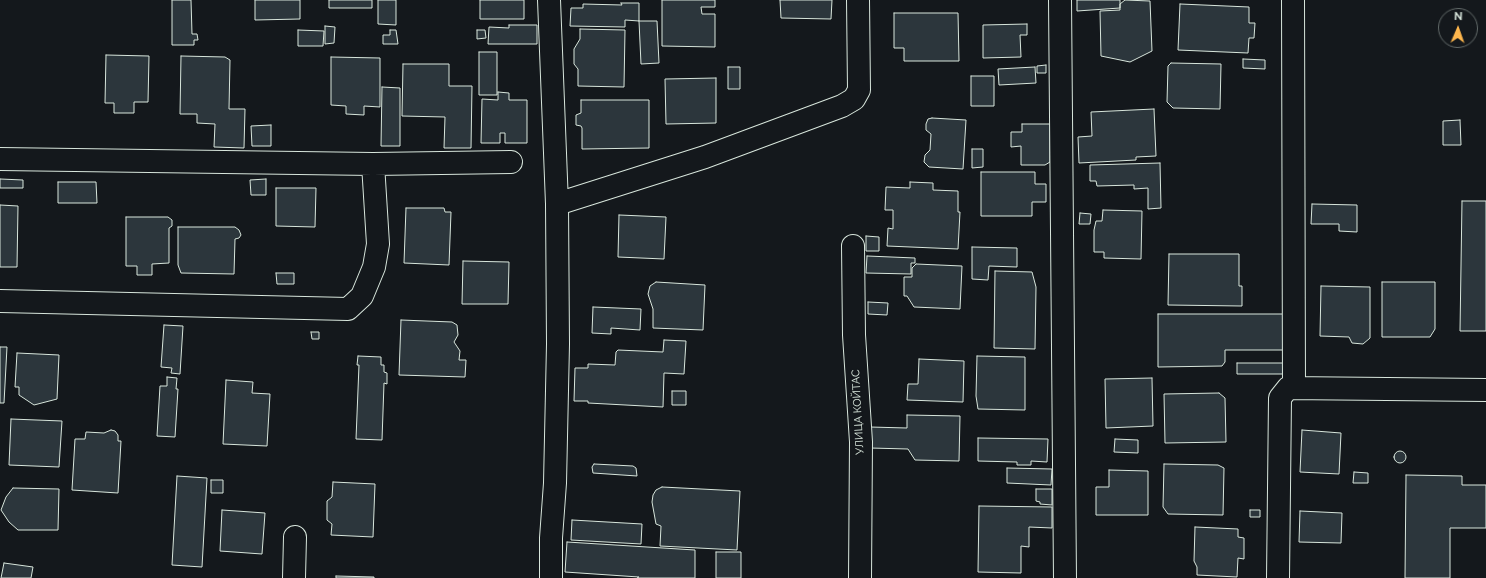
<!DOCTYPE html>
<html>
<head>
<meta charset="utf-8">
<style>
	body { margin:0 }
	#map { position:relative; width:1486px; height:578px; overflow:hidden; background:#14181c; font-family:Raleway,sans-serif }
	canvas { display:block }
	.north { position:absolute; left:1438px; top:8px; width:40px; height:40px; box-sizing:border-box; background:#14181c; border:1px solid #626a69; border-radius:50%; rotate:2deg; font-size:11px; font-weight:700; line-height:16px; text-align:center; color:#d8e6dc }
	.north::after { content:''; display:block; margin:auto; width:14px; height:18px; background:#ffb74d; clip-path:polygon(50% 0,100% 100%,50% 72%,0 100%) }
</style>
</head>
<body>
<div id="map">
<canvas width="1486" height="578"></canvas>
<div class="north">N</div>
</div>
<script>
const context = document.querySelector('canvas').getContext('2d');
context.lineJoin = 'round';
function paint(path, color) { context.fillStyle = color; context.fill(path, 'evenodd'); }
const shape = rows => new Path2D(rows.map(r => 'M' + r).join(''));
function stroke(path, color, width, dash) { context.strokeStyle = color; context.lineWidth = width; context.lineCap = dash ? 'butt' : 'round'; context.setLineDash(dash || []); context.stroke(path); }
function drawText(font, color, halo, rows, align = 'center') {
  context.font = font + ' Raleway,sans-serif'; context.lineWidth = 3; context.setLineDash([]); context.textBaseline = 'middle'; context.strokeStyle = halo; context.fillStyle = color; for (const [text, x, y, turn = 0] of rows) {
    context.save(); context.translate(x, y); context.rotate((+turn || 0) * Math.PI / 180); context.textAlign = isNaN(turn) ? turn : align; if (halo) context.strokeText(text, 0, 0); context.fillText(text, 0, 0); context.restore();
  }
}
const building = shape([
	[172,0,191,0,192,34,197,34,198,40,194,40,194,45,172,45,172,0],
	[255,0,300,0,300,19,255,20,255,0],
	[329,0,372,0,372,8,329,8,329,0],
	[378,0,396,0,396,25,378,24,378,0],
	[480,0,524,0,524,19,480,19,480,0],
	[662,0,715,0,715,7,701,7,702,14,715,14,715,47,662,46,662,0],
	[780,0,832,0,831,19,781,18,780,0],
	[1077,0,1120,0,1120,8,1077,11,1077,0],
	[1125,0,1150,1,1152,51,1130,62,1101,56,1100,11,1120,10,1120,4,1125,0],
	[621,3,639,3,639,21,625,20,625,27,570,26,571,8,583,8,583,4,622,5,621,3],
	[1180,4,1249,7,1249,23,1255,23,1254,38,1249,38,1248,53,1178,50,1180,4],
	[894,13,958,13,959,61,904,61,904,48,894,48,894,13],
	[639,21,657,21,659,63,641,64,639,21],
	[1027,24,1027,35,1020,35,1021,57,983,58,983,25,1027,24],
	[509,25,537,25,537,44,488,44,489,27,509,28,509,25],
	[325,26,335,27,334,43,325,44,325,26],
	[580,29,625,30,624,87,578,86,578,69,574,64,574,49,580,39,580,29],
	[298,30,324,31,323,46,298,46,298,30],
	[390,30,396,30,398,44,383,44,383,35,390,35,390,30],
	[477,30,485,30,486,38,477,39,477,30],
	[479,52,497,52,497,95,479,95,479,52],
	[106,55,149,56,148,102,134,102,134,113,114,113,114,103,105,103,106,55],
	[181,56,225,57,230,60,229,109,245,109,244,148,214,147,215,124,197,123,197,114,180,114,181,56],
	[331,57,380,58,380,107,364,106,364,115,346,114,346,106,331,105,331,57],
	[1243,59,1265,60,1265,69,1243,68,1243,59],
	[1171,63,1221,64,1220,109,1173,108,1167,102,1168,66,1171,63],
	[403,64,449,64,449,86,472,86,471,148,444,148,445,117,402,116,403,64],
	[1046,65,1046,73,1037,73,1037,66,1046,65],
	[728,67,740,67,740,89,728,89,728,67],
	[1035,67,1036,83,999,85,998,69,1035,67],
	[971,76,994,76,994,106,971,106,971,76],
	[716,78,716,123,666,124,665,79,716,78],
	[382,87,400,88,400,146,381,146,382,87],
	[498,92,509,93,509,100,527,100,527,143,505,143,505,133,500,133,500,143,481,143,482,99,498,100,498,92],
	[581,100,649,100,649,148,582,149,582,128,581,126,576,125,576,115,581,113,581,100],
	[1154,109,1156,156,1136,157,1136,160,1079,163,1078,137,1092,136,1091,112,1154,109],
	[932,118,966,120,963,169,929,167,924,162,925,155,930,150,931,134,926,130,926,124,928,119,932,118],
	[1460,120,1461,145,1443,145,1443,121,1460,120],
	[1022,124,1050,124,1050,162,1045,165,1021,165,1021,146,1011,147,1011,132,1022,132,1022,124],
	[271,125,271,146,252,146,251,126,271,125],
	[972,149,983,149,983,167,972,168,972,149],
	[1160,163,1161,208,1148,209,1148,188,1134,189,1134,185,1097,186,1096,181,1090,181,1090,165,1160,163],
	[981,172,1035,172,1035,184,1046,184,1046,202,1032,202,1032,216,981,216,981,172],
	[0,179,23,180,23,188,0,188,0,179],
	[266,179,266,195,251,195,250,180,266,179],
	[58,182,96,182,97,203,58,203,58,182],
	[910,182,933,183,933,190,958,191,958,212,960,212,958,249,887,246,888,228,893,229,893,210,885,210,886,187,910,188,910,182],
	[276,188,316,188,315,227,276,226,276,188],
	[1462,201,1486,201,1486,331,1460,331,1462,201],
	[1312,204,1357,205,1357,232,1339,231,1339,224,1311,224,1312,204],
	[0,205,18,206,17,267,0,267,0,205],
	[406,208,444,208,445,212,451,212,449,265,404,263,406,208],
	[1103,210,1142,211,1141,259,1104,258,1104,252,1094,252,1094,230,1096,221,1102,221,1103,210],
	[1080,213,1091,214,1090,224,1079,224,1080,213],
	[619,215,666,217,664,259,618,257,619,215],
	[126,217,168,217,172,220,172,226,169,228,169,263,152,264,152,275,137,275,137,266,126,266,126,217],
	[178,227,235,227,239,230,241,235,239,238,235,239,234,274,181,273,178,265,178,227],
	[866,236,879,237,879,251,866,251,866,236],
	[972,247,1017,248,1017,267,989,266,988,280,972,279,972,247],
	[1169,254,1239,254,1239,286,1242,286,1242,306,1168,305,1169,254],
	[867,256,915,258,915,263,911,263,911,274,866,273,867,256],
	[463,261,509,262,508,304,462,304,463,261],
	[916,264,962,266,960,309,914,307,907,296,904,296,904,277,912,277,912,268,916,264],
	[995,271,1032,272,1036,287,1035,349,994,348,995,271],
	[276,273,294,273,294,284,277,284,276,273],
	[656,282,705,285,703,330,653,328,653,309,648,294,650,286,656,282],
	[1382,282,1435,282,1435,329,1430,337,1382,337,1382,282],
	[1321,286,1370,287,1370,338,1363,344,1352,343,1349,337,1320,336,1321,286],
	[868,302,888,303,887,315,868,314,868,302],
	[593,307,641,309,640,330,611,328,611,334,592,333,593,307],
	[1158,314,1284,314,1284,350,1225,350,1225,362,1222,366,1158,367,1158,314],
	[401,320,452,322,457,325,458,335,454,342,460,351,459,360,466,360,465,377,399,375,401,320],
	[164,325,183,326,180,374,171,373,172,368,161,367,164,325],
	[311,332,319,332,319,339,312,339,311,332],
	[664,340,686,341,684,374,664,373,663,407,588,403,588,401,574,401,575,368,588,368,588,364,615,365,616,352,618,350,663,352,664,340],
	[0,347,7,347,4,403,0,403,0,347],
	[17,353,59,355,57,399,34,405,19,395,19,387,15,387,17,353],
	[358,356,381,357,381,365,384,365,384,372,387,373,387,384,384,383,382,440,356,439,359,365,357,365,358,356],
	[977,356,1025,357,1025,410,978,409,976,396,977,356],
	[919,359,964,361,963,402,907,400,908,384,918,384,919,359],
	[1237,363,1285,363,1285,374,1237,374,1237,363],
	[167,377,177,378,176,389,178,389,175,437,157,436,160,386,167,386,167,377],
	[1152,378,1153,426,1106,428,1105,379,1152,378],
	[226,380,253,382,252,393,270,394,267,446,223,444,226,380],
	[672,391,686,391,686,405,672,405,672,391],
	[1219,393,1225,398,1226,442,1165,443,1164,394,1219,393],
	[907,415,960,416,959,461,915,460,908,449,870,448,870,427,907,428,907,415],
	[11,419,62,421,59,467,9,465,11,419],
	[111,430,115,431,118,435,118,441,121,441,118,493,72,490,75,439,85,439,86,432,104,433,111,430],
	[1302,430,1341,433,1339,474,1300,472,1302,430],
	[978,438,1048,439,1047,462,1031,461,1031,465,1017,465,1017,462,978,461,978,438],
	[1115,439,1138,440,1138,453,1114,452,1115,439],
	'1394 457a6 6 0 1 1 12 0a6 6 0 1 1-12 0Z',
	[594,464,633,466,636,468,637,476,593,473,592,467,594,464],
	[1164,464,1218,465,1224,468,1223,515,1168,514,1163,507,1164,464],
	[1007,468,1052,469,1051,485,1007,483,1007,468],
	[1109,470,1148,471,1148,515,1096,515,1096,487,1109,487,1109,470],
	[1354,472,1368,473,1368,483,1353,483,1354,472],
	[1406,475,1462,476,1462,485,1486,485,1486,528,1450,528,1450,578,1405,578,1406,475],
	[177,476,207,478,202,567,172,565,177,476],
	[211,480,223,480,223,493,211,493,211,480],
	[333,482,375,484,373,537,331,535,332,524,327,520,327,501,332,497,333,482],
	[662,487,740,491,737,550,660,546,661,526,656,524,652,502,653,495,656,490,662,487],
	[13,488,59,489,58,530,18,530,9,522,1,510,6,497,13,488],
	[1036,489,1052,489,1052,505,1040,504,1040,502,1036,501,1036,489],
	[979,506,1052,507,1052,528,1029,527,1029,547,1021,546,1021,573,978,572,979,506],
	[222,510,265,513,262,554,220,551,222,510],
	[1250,510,1260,510,1260,517,1250,517,1250,510],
	[1300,511,1342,513,1341,543,1299,542,1300,511],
	[572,520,642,524,641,544,571,540,572,520],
	[1195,527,1238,529,1238,537,1244,538,1244,559,1238,558,1237,577,1197,575,1197,567,1194,561,1195,527],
	[567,542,695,550,695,578,637,578,639,577,565,572,567,542],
	[716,552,741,552,741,578,716,578,716,552],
	[4,563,33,567,31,578,1,578,4,563],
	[336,576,374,577,374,578,336,578,336,576]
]);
const minor = shape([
	[549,0,557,204,558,344,555,483,551,538,551,578],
	[1060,0,1065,578],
	[1293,0,1294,388],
	[0,159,373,164,511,162],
	[557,204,705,157,842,106,854,99,859,90,858,0],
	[853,246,854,335,861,442,860,578],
	[0,301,348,309,362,296,374,267,378,244,373,164],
	[294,578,295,537],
	[1278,578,1280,398,1288,388,1486,390]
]);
const streetNames = [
	["УЛИЦА КОЙТАС",858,412,-93]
];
paint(building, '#2c363c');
stroke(building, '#d8e6dc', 1);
stroke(minor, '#d8e6dc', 24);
stroke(minor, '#14181c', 22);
drawText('11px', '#d8e6dc', '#14181c', streetNames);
</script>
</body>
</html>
